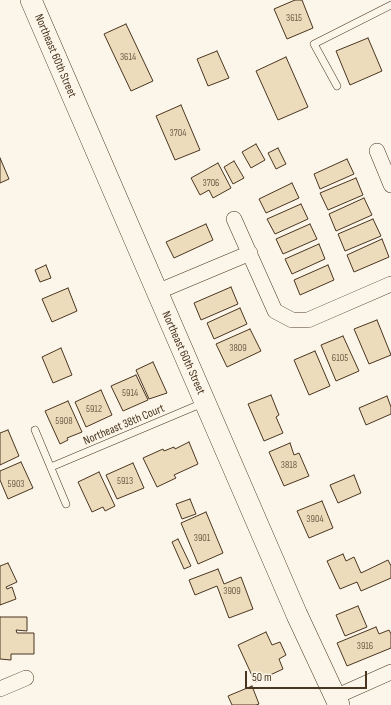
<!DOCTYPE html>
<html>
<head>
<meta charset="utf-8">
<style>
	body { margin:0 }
	#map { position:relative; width:391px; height:705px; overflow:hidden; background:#fbf6e9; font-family:"Sofia Sans Condensed",sans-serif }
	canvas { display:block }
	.scale { position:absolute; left:245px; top:671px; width:122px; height:18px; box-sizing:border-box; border:2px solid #4a3520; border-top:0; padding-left:5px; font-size:12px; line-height:14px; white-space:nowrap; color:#4a3520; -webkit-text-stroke:3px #fbf6e9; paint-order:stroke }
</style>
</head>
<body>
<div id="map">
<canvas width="391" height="705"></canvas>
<div class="scale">50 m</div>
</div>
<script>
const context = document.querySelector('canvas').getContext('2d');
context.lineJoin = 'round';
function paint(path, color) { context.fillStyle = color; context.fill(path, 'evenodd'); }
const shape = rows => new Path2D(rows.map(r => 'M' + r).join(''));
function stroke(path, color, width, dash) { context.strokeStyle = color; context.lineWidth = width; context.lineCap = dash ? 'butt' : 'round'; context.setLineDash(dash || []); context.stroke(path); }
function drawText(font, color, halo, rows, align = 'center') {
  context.font = font + ' "Sofia Sans Condensed",sans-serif'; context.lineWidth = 3; context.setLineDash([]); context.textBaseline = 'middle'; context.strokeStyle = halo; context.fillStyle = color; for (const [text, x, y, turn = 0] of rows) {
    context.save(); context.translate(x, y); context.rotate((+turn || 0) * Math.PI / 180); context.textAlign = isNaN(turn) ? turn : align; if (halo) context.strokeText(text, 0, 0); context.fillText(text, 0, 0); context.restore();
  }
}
const building = shape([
	[295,0,302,0,313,28,287,39,274,9,295,0],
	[126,24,153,81,131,91,104,34,126,24],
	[368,38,382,71,350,85,336,51,368,38],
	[217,51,229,78,208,86,197,59,217,51],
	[286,57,308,107,278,120,256,71,286,57],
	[181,105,200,150,175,160,156,116,181,105],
	[256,144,265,160,251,168,242,152,256,144],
	[278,148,286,164,276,169,268,153,278,148],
	[0,158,9,179,0,183,0,158],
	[347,159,354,174,320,189,314,174,347,159],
	[234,161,244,178,233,184,224,167,234,161],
	[218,163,231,188,213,198,209,190,200,195,191,178,218,163],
	[356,178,363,195,328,210,320,193,356,178],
	[292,183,299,198,266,213,259,199,292,183],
	[364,198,372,215,336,231,329,214,364,198],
	[301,204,308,219,275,234,267,219,301,204],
	[373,219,381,236,345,251,338,234,373,219],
	[206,224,213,240,174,258,166,242,206,224],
	[310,224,317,239,283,254,276,239,310,224],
	[382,239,389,257,354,272,347,255,382,239],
	[319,244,325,259,292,274,285,259,319,244],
	[46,265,51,278,40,282,35,270,46,265],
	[328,265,334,280,300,295,294,280,328,265],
	[231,287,238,304,201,320,194,303,231,287],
	[68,288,77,311,52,322,42,299,68,288],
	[240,308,247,324,214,339,207,323,240,308],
	[377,320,391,355,369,364,354,329,377,320],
	[250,329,261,351,227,367,216,344,250,329],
	[343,336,359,371,336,381,321,345,343,336],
	[61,348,72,375,53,383,42,357,61,348],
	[315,351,330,386,309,395,294,360,315,351],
	[153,362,167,393,149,399,136,370,153,362],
	[136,375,148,400,123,411,111,386,136,375],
	[101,390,112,415,86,427,75,402,101,390],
	[271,395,279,415,276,417,283,433,264,441,248,404,271,395],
	[387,396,391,407,391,414,366,425,359,408,387,396],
	[68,401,82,432,67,438,68,440,60,444,45,411,68,401],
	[8,430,19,456,0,465,0,433,8,430],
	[189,442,198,464,174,475,176,478,157,487,143,458,163,449,164,451,174,447,175,449,189,442],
	[290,443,294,455,299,453,309,476,284,486,269,452,290,443],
	[21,462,33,488,8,499,0,480,0,471,21,462],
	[133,463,144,488,117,499,106,475,133,463],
	[99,472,115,506,105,511,103,507,92,512,78,482,99,472],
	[354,475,361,493,338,503,330,485,354,475],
	[190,499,196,514,182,519,176,504,190,499],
	[322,501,333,528,309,538,297,511,322,501],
	[206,512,223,553,198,564,181,523,206,512],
	[178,539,191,566,184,569,172,542,178,539],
	[343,554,346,561,354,557,361,573,388,560,391,566,391,578,361,591,357,582,340,589,327,561,343,554],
	[8,563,17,582,6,587,7,589,12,587,16,599,0,605,0,566,8,563],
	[218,569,224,584,241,577,253,609,229,618,217,586,195,595,189,580,218,569],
	[358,606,367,627,345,636,336,615,358,606],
	[0,617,27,617,27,631,16,630,17,633,34,633,34,654,11,654,11,660,0,659,0,617],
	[376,627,379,634,389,630,391,634,391,648,347,666,337,643,376,627],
	[266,632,272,645,280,642,286,655,279,659,283,669,255,682,238,645,266,632],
	[252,686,259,704,256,705,232,705,228,696,252,686]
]);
const lane = shape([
	[337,86,314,44,391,5],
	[35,430,66,504],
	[51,467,203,403]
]);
const street = shape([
	[377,151,391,185],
	[234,219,275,311,292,320,308,320,391,284],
	[157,292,250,253],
	[0,689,26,678],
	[335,697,391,672]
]);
const secondary = shape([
	[31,0,297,615,339,705]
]);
const numberNames = [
	["3615",294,18],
	["3614",128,57],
	["3704",178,133],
	["3706",211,183],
	["3809",238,348],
	["6105",340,358],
	["5914",130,393],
	["5912",94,409],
	["5908",64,421],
	["3818",289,465],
	["5913",125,481],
	["5903",16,484],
	["3904",315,519],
	["3901",202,538],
	["3909",232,591],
	["3916",365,646]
];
const streetNames = [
	["Northeast 60th Street",55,56,67],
	["Northeast 60th Street",183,353,66],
	["Northeast 38th Court",124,425,-23]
];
paint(building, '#ecdcbc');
stroke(building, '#4a3520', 1);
stroke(lane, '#4a3520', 8);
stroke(street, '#4a3520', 16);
stroke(secondary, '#4a3520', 22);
stroke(lane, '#fbf6e9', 7);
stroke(street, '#fbf6e9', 15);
stroke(secondary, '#fbf6e9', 21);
drawText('10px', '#725f47', null, numberNames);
drawText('12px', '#4a3520', '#fbf6e9', streetNames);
</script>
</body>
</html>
